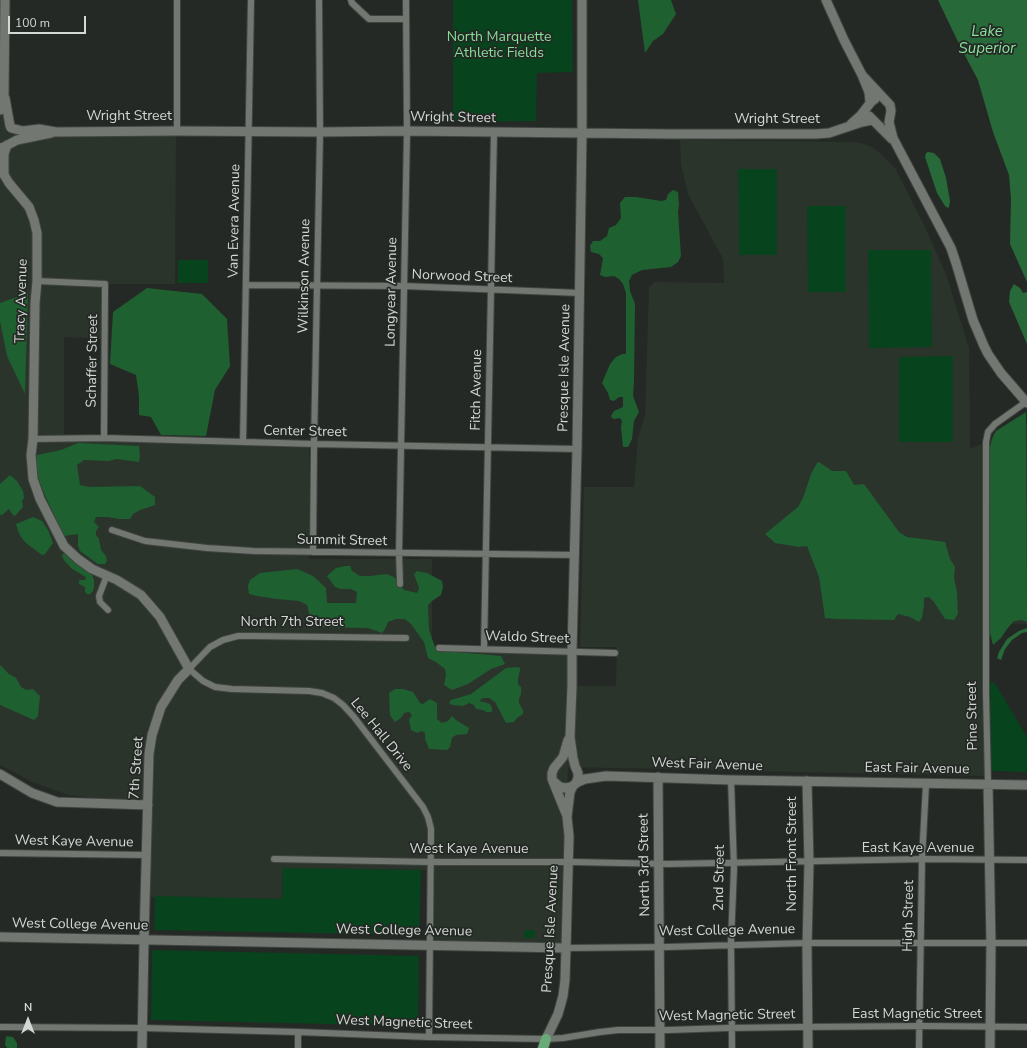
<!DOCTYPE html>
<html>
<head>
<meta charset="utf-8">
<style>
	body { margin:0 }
	#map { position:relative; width:1027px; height:1048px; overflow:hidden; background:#242925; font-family:"Nunito Sans",sans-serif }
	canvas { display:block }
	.north { position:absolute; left:8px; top:1000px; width:40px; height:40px; -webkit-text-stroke:3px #242925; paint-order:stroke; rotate:0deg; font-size:11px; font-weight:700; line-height:16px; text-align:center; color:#d4d7d4 }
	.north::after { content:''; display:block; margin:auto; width:14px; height:18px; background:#d4d7d4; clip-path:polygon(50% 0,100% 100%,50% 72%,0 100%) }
	.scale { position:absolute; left:8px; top:16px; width:78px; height:18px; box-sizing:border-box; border:2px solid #d4d7d4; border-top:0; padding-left:5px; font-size:12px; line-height:14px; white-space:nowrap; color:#d4d7d4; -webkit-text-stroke:3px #242925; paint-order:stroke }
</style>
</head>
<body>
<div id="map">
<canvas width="1027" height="1048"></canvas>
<div class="north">N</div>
<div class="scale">100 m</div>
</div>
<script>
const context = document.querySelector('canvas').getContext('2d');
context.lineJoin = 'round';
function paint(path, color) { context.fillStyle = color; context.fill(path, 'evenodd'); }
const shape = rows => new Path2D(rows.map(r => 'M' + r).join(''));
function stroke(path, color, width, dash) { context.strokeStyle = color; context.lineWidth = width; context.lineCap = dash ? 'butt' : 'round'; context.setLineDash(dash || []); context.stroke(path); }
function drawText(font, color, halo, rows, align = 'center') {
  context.font = font + ' "Nunito Sans",sans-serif'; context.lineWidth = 3.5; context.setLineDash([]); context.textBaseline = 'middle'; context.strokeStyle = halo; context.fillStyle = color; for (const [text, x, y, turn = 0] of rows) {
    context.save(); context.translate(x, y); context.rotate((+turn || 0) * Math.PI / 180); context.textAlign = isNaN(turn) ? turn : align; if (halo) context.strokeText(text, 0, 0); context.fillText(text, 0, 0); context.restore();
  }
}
const built = shape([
	[0,0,6,0,6,133,176,134,175,284,105,284,105,339,64,337,64,439,309,448,309,559,432,559,432,653,572,651,572,686,616,686,617,647,580,647,584,487,634,487,638,438,645,415,649,287,655,282,724,283,723,259,688,194,681,164,680,140,852,142,861,143,870,146,880,153,895,168,924,225,946,274,969,348,970,449,1027,424,1027,624,986,623,986,776,568,767,564,872,563,945,433,945,435,870,421,870,283,868,282,899,151,897,150,799,104,799,68,795,32,782,0,765]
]);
const green = shape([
	[453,0,572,0,573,72,537,73,536,121,453,122],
	[738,169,777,169,777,255,739,255],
	[807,206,846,206,846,292,808,292],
	[868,250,931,250,932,347,869,348],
	[178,260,208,260,208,283,178,283],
	[953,356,953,442,899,442,899,357],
	[990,682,994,683,996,685,1027,737,1027,772,991,771],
	[283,868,421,870,419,935,154,930,155,896,282,899],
	[524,930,535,930,535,938,524,938],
	[152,950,419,956,418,1026,151,1020]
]);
const forest = shape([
	[638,0,671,0,676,14,663,34,653,41,645,53],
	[673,190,678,192,679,205,678,212,681,256,678,262,671,267,642,270,632,275,629,281,630,291,635,304,634,381,633,396,639,412,634,421,632,439,628,447,623,447,621,427,622,421,620,418,613,419,611,416,614,411,623,407,623,397,619,397,614,401,610,400,608,393,602,383,610,364,616,357,622,354,626,354,626,293,623,284,619,279,614,276,605,277,600,275,603,258,599,254,591,252,590,246,593,241,600,241,607,236,609,228,616,225,621,218,620,203,625,197,636,197,661,201,666,200,668,194],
	[147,288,202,294,227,319,230,366,215,390,206,436,161,435,151,417,139,415,139,396,136,375,110,364,113,312],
	[28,293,25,394,7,356,0,321,0,303],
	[1026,412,1027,622,1022,620,1014,621,1007,629,1001,638,993,645,990,633,989,570,990,447,993,436,996,431],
	[78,443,139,446,140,456,139,462,117,459,108,461,84,460,77,465,80,485,89,487,140,486,155,497,155,505,140,510,133,514,130,519,119,519,108,517,96,517,94,522,99,527,96,531,96,535,99,539,101,550,106,556,107,561,105,564,98,564,80,551,78,546,78,534,64,536,43,491,38,478,35,459,37,455,61,450],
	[819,462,832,471,846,471,854,485,864,484,899,532,907,537,945,542,950,559,955,567,954,578,957,592,958,614,954,620,945,619,934,602,929,597,924,598,924,605,922,618,919,622,910,617,898,614,894,620,836,619,825,618,819,577,807,546,799,547,775,543,765,534,798,507,803,498,811,474,817,463],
	[10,475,17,481,23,491,24,498,22,501,23,507,15,516,12,514,9,509,2,515,0,515,0,484],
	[33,517,42,521,48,530,53,543,45,554,42,555,26,543,21,537,18,531,16,524],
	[66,553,92,575,94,580,94,587,93,591,90,594,87,594,85,592,85,587,79,584,79,581,80,580,85,580,86,578,84,576,71,568,64,560,62,556,63,554],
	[345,566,350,566,352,571,360,576,370,576,386,574,394,577,404,590,417,593,419,588,414,574,417,571,427,573,442,581,443,587,441,595,432,601,428,605,429,630,435,647,445,651,501,656,505,664,491,669,468,684,452,690,444,685,446,675,445,669,436,662,428,658,424,642,411,624,405,619,396,619,388,622,385,629,382,633,368,628,319,627,314,624,310,617,307,605,299,601,277,599,257,596,249,594,248,586,250,580,260,573,297,569,313,576,326,588,327,603,356,603,357,592,351,589,341,589,335,587,327,576,336,568],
	[0,665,9,674,16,678,21,687,26,690,33,689,40,696,38,716,34,720,0,705],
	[517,667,520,668,520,670,518,679,518,684,521,687,521,694,519,699,519,703,523,710,523,714,517,718,514,722,506,723,495,702,489,698,483,698,480,700,481,702,484,702,490,704,492,708,492,712,486,712,483,710,476,709,474,705,469,703,463,706,452,705,449,703,451,700,471,694,506,668],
	[395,689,403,689,413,692,420,703,423,704,430,699,437,703,437,719,442,723,448,721,452,716,456,720,469,728,467,734,456,735,452,738,450,747,447,750,429,749,425,739,425,733,422,731,417,733,411,730,409,720,412,715,409,712,404,713,401,718,395,722,390,715,389,693],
	[6,1036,13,1037,17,1043,17,1048,7,1048,5,1045]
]);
const water = shape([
	[926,0,1027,0,1027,344,1009,302,1010,291,1015,282,998,182,992,152],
	[928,152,934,153,940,159,946,178,950,201,949,207,948,208,945,206,937,193,925,157,926,153],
	[1027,628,1027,632,1022,633,1012,640,1005,649,1001,660,997,658,999,652,1007,639,1019,631]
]);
const pier = shape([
	[924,0,938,0,961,48,978,80,993,132,1009,175,1011,199,1010,244,1027,282,1027,292,1023,293,1020,288,1012,283,1013,282,1008,268,1007,259,1000,231,996,182,990,153,955,69,948,67]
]);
const street = shape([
	[177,0,177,131],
	[351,0,352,3,369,19,406,19],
	[37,281,105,284,104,438],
	[246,285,404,286,580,293],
	[33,439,104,438,314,444,577,449],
	[243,442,251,0],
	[112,530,145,541,207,548,254,551,575,555],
	[313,552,314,444,320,132,319,0],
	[107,575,99,596,100,602,108,610],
	[400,584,399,553,407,131,406,0],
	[406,638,253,636,238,636,223,640,210,647,189,669,203,681,215,687,232,689,309,691,322,693,334,698,343,705,354,717,423,807,428,817,431,829,429,1037],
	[439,648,615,653],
	[484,649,494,132],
	[731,780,734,868,731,941,732,1048],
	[988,784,986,693,986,442,988,432,995,424,1026,402],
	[0,853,147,855],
	[274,859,431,862,574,862,668,864,926,859,1027,860],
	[566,948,667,947,807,943,1027,943],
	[0,1027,143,1028,298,1032,429,1037,546,1039,563,1038,600,1032,618,1030,669,1030,727,1028,802,1027,923,1026,1027,1027],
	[298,1048,298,1032],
	[919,1048,922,859,926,784]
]);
const secondary = shape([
	[826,0,844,40,862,75,869,92,870,102],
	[862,75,890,105,891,111,889,122,893,138,951,248,956,263,973,320,984,346,988,354,1001,373,1027,403],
	[5,98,10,126],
	[0,110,4,95,5,0],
	[869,116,892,139],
	[851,124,861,115,871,102,875,99],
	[11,128,23,131,39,129,56,132,177,131,320,132,407,131,669,134,816,134,829,133,862,122,872,120],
	[0,148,4,147,17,140,51,133],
	[0,168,9,183,29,207,34,220,37,233,37,281,35,303,33,439,31,455,33,479,40,499,64,546,78,559,92,569,117,580,141,595,160,617,189,669,178,680,161,707,152,735,149,754,144,940,142,1048],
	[4,173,4,154,7,145],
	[0,774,32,793,57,802,148,805],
	[658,777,660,1048],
	[553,781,560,787,565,788,571,787,578,782,585,779,606,776,731,780,1027,785],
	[807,781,809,862,807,948,808,1048],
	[576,783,578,778,578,773,575,766,573,758,570,737,572,686,572,651,577,449,582,133,582,0],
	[988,784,991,944,990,1048],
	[567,816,552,779,552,773,554,768,563,757,568,740],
	[0,937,566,948],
	[546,1039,558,1014,563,996,565,980,566,948,569,836,567,817,570,792,573,786]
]);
const primary = shape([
	[543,1048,546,1039]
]);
const parkNames = [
	["North Marquette",499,38],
	["Athletic Fields",499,54]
];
const streetNames = [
	["Wright Street",129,117],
	["Wright Street",453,118,1],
	["Wright Street",777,120],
	["Van Evera Avenue",235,221,-89],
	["Wilkinson Avenue",305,276,-89],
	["Norwood Street",462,277,2],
	["Longyear Avenue",392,292,-89],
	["Tracy Avenue",22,301,-88],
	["Schaffer Street",93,361,-89],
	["Presque Isle Avenue",565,368,-89],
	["Fitch Avenue",477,390,-89],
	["Center Street",305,432,1],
	["Summit Street",342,541,1],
	["North 7th Street",292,623],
	["Waldo Street",527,638,2],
	["Pine Street",973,716,-91],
	["Lee Hall Drive",381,735,51],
	["West Fair Avenue",707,765,2],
	["7th Street",137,768,-86],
	["East Fair Avenue",917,769,1],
	["West Kaye Avenue",74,842,1],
	["East Kaye Avenue",918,849],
	["West Kaye Avenue",469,850],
	["North Front Street",793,854,-90],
	["North 3rd Street",645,865,-91],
	["2nd Street",720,878,-89],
	["High Street",909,916,-89],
	["West College Avenue",80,925,1],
	["Presque Isle Avenue",551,929,-87],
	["West College Avenue",404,931,1],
	["West College Avenue",727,931,-1],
	["East Magnetic Street",917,1015],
	["West Magnetic Street",727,1016,-1],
	["West Magnetic Street",404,1023,2]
];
const waterNames = [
	["Lake",987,32],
	["Superior",987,49]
];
paint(built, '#2a342b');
paint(green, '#07431c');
paint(forest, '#1f6031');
paint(water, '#286939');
paint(pier, '#242925');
stroke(street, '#414441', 8);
stroke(secondary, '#414441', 11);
stroke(primary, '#414441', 12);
stroke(street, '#727772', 6);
stroke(secondary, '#727772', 9);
stroke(primary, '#68ab78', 10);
drawText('14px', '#86de98', '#242925', parkNames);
drawText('14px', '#d4d7d4', '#242925', streetNames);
drawText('italic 15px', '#89e29c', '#242925', waterNames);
</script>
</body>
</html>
